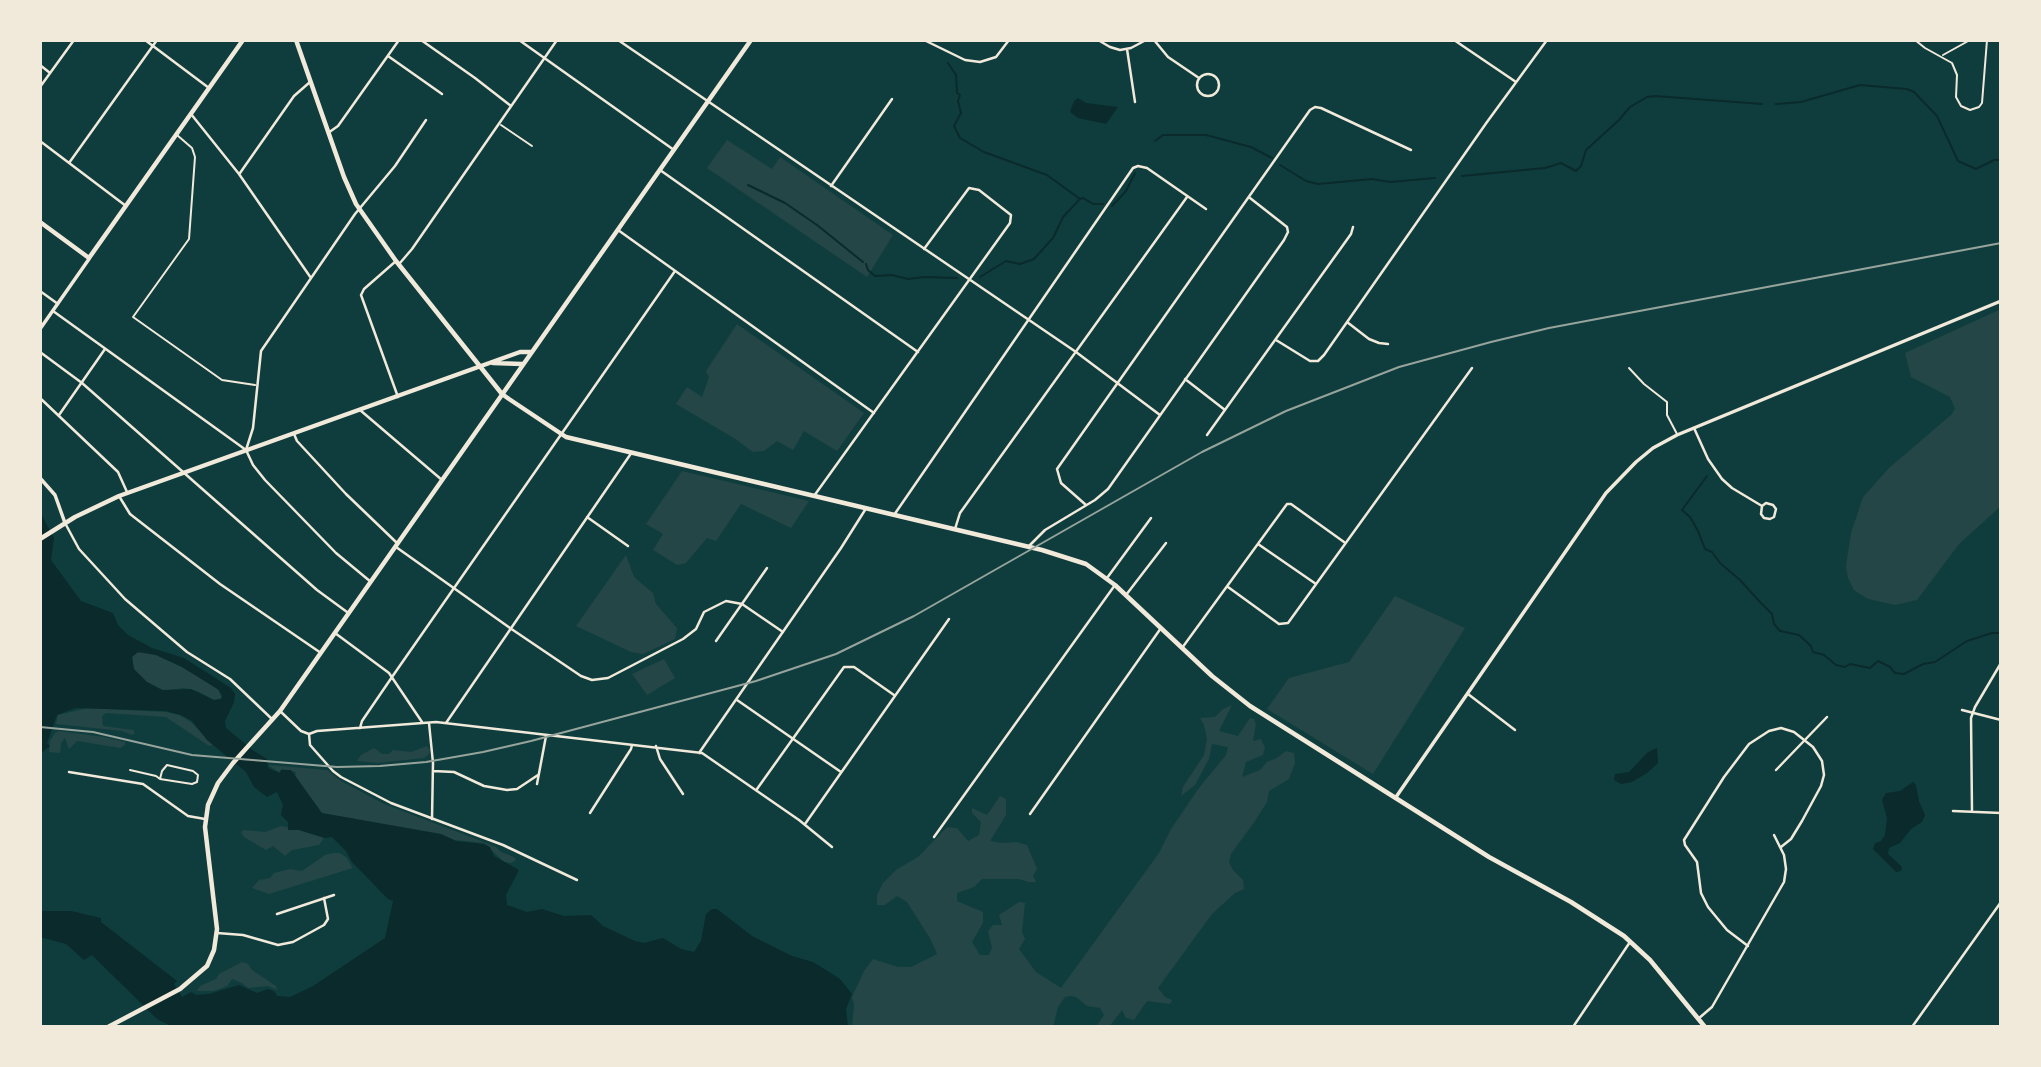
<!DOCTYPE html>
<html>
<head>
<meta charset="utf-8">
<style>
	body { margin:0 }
	#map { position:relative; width:2041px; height:1067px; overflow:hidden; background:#0f3d3e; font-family:"Source Serif 4",serif }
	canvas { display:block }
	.frame { position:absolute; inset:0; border:42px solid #f1e9da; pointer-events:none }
</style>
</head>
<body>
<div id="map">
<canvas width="2041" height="1067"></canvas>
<div class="frame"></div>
</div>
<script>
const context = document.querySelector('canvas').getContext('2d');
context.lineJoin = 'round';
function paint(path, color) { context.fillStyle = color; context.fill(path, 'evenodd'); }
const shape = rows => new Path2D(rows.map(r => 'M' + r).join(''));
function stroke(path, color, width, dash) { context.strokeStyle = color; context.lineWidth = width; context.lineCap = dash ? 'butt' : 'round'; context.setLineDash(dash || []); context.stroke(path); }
const green = shape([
	[727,140,772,169,780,157,893,235,867,277,707,168],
	[2001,309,2001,506,1959,544,1917,600,1895,605,1868,599,1854,590,1848,578,1846,566,1851,533,1863,497,1889,468,1951,415,1955,409,1950,397,1911,377,1905,353],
	[737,324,864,413,837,451,804,431,793,450,777,441,764,451,753,452,734,438,676,404,687,387,702,397,709,377,706,371],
	[682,471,809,501,791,528,741,504,716,541,707,538,686,563,677,565,653,550,663,534,646,524],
	[626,555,634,577,653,593,656,604,677,628,675,639,643,654,631,652,576,626],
	[1395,596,1465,628,1373,774,1267,709,1289,678,1349,662],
	[142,652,156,655,182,667,217,688,222,698,214,700,197,691,184,688,165,691,147,682,135,671,133,666,132,654],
	[664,659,675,678,647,695,632,674],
	[1232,705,1219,731,1238,736,1250,718,1254,719,1256,724,1253,741,1261,739,1265,748,1263,755,1246,762,1242,777,1260,770,1267,762,1277,758,1286,751,1294,753,1295,763,1289,779,1269,791,1267,802,1255,821,1231,854,1229,862,1233,870,1243,880,1244,889,1235,893,1212,914,1158,988,1165,997,1172,1000,1170,1004,1147,1001,1134,1020,1126,1018,1122,1010,1109,1027,1096,1027,1104,1015,1100,1008,1087,1006,1076,997,1070,996,1065,997,1058,1007,1053,1027,852,1027,854,1005,852,997,864,971,873,959,898,967,911,967,937,954,931,940,907,902,897,896,885,905,877,905,877,895,883,883,896,870,918,857,947,827,957,828,968,841,979,835,981,822,972,813,972,808,987,815,1000,796,1006,799,1006,815,990,841,1002,843,1016,842,1027,845,1037,869,1033,876,1036,882,1028,882,1019,879,982,879,974,887,957,893,957,901,983,912,983,923,972,942,980,955,989,955,992,948,988,931,993,925,1002,925,999,915,1019,902,1025,903,1022,932,1025,939,1019,949,1036,972,1061,988,1159,853,1171,829,1199,788,1226,755,1228,747,1212,744,1209,759,1195,785,1181,796,1183,787,1204,755,1207,739,1204,725,1200,718,1215,717,1223,709],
	[88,708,166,712,179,715,191,722,213,745,209,746,166,717,106,713,102,716,103,726,133,730,135,733,132,735,122,731,56,724,58,715],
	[59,731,104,737,125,742,125,745,120,748,77,741,69,749,65,738,61,743,60,753,49,752,50,741,55,733],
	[427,746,430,750,428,755,424,758,377,763,357,761,361,755,374,748,382,754,389,754,393,750,411,752],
	[270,765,327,770,341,781,384,804,476,839,496,847,501,852,514,857,516,860,511,863,504,862,484,843,454,840,440,834,439,836,420,831,381,827,351,818,334,817,319,812,295,776,296,772,282,769,279,772,269,766],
	[281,826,299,830,324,838,319,845,292,850,285,856,273,846,266,850,244,837,241,832,244,830,265,832],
	[333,853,340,853,347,858,353,868,269,894,252,888,259,880,270,878,274,873,290,869,302,871,325,855],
	[242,962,248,964,252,970,276,986,277,990,268,986,248,988,242,983,232,979,227,986,214,991,197,991,200,986,216,979,219,974]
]);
const water = shape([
	[1078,98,1086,103,1118,107,1106,124,1078,118,1070,112,1074,101],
	[40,512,54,538,51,560,81,601,113,613,118,625,128,635,152,648,184,658,231,688,235,694,234,702,225,721,226,728,254,751,267,759,268,768,280,773,281,770,291,770,322,813,441,834,456,841,484,844,490,847,494,856,519,870,506,895,507,905,527,912,542,909,564,916,591,915,603,926,635,941,644,943,663,938,681,949,694,952,701,941,706,914,712,909,717,909,752,936,792,956,813,962,840,979,852,994,846,1009,848,1027,173,1027,157,1019,92,955,84,960,66,944,40,937,40,911,71,911,101,918,101,922,177,981,174,984,182,997,191,992,196,995,209,994,239,985,257,993,268,989,275,992,277,996,290,997,313,986,385,938,393,901,388,899,352,862,346,851,332,837,325,838,299,830,288,830,288,822,281,815,283,805,277,792,267,797,254,787,246,772,207,740,192,721,181,715,165,711,76,708,57,715,47,743,50,746,40,754],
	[138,652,156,655,182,667,219,690,222,696,221,699,214,700,191,689,162,690,147,682,134,669,132,657],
	[1657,748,1658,763,1647,773,1632,782,1621,784,1614,780,1615,774,1629,772,1648,752],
	[1913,782,1916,785,1919,801,1925,815,1922,822,1911,829,1900,843,1889,848,1888,854,1902,867,1901,871,1896,872,1873,849,1875,843,1881,841,1885,835,1887,818,1882,800,1886,793,1900,791]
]);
const stream = shape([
	[948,63,956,75,957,93,960,95,958,101,961,113,954,126,960,138,984,152,1047,175,1080,199],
	[1776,104,1801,102,1860,85,1907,89,1914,92,1937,116,1958,161,1976,169,1994,160,2001,160],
	[1155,141,1163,135,1206,135,1251,147,1272,158],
	[1280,165,1306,181,1318,184,1372,179,1390,182,1435,178],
	[1462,176,1545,168,1561,163,1576,171,1581,166,1586,150,1619,120,1630,107,1647,97,1655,96,1762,104],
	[748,185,785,203,817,225,863,262],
	[1112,206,1126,191,1135,173],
	[866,264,868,270,875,276,892,275,908,279,925,277,957,278],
	[980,277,1006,261,1020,264,1034,259,1053,238,1063,217,1080,199,1083,198,1093,204,1103,204],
	[1707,476,1682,510,1690,517,1698,531,1705,549,1712,552,1720,563,1740,580,1760,602,1772,614,1774,624,1780,631,1799,635,1811,646,1813,652,1824,655,1836,665,1845,667,1850,664,1870,668,1878,661,1890,667,1895,673,1904,674,1923,664,1935,662,1967,641,1992,633,2001,633]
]);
const service = shape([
	[1915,40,1925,48,1952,63,1957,75,1956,97,1961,106,1970,110,1979,107,1982,103,1987,40],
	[1943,55,1970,40],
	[501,125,532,146],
	[177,135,192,148,195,157,189,239,133,317,222,380,255,385],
	[1629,368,1644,384,1667,402,1667,415,1677,434],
	[130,770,156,776,160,779,192,784,197,782,198,775,193,771,167,765,162,771,160,779]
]);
const minor = shape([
	[145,40,209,88],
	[421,40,475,78,511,106],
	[519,40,674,150],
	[618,40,1076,352,1160,415],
	[924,40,965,60,980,62,996,57,1009,40],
	[1098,40,1110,47,1120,50,1131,48,1146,40],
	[1154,40,1168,57,1199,78],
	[1454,40,1516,82],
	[1127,49,1135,102],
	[388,56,442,94],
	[40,65,50,73],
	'1197 85a11 11 0 1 1 22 0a11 11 0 1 1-22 0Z',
	[40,87,74,40],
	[191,114,239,174,311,278],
	[328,133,338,126,399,40],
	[40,141,126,206],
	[69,163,157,40],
	[660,170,918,352],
	[240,173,294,96,310,82],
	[831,186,892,99],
	[618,230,874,413],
	[396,261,364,289,361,295,398,397],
	[400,263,412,249,557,40],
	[40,291,58,304],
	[53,311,246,450],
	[1347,322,1369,339,1379,343,1388,344],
	[1276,340,1310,361,1318,361,1324,355,1487,122,1547,40],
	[40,352,82,383,317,590,347,612],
	[1185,379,1225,410],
	[40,398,118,472,127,492],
	[360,410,442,480],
	[59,415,105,349],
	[1694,428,1708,459,1722,479,1732,488,1762,506,1761,514,1764,518,1770,519,1774,517,1776,509,1773,505,1766,503,1762,506],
	[294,434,297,441,346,494,397,543],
	[1207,435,1351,234,1353,227],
	[246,450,253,428,261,351,355,214,395,166,426,120],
	[246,450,253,465,265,480,336,553,371,582],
	[119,496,130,514,220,584,321,653],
	[814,496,1010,223,1011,215,979,190,969,188,924,249],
	[1086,505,1061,483,1057,469,1310,110,1315,107,1321,108,1411,150],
	[894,515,1133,168,1138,166,1147,168,1206,209],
	[587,517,628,546],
	[65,523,79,549,125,599,187,652,230,679,273,720],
	[955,529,960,513,1187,197],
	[1258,544,1316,584],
	[396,547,510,628,581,676,592,680,608,678,683,639,696,629,704,612,726,601,742,604,783,632],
	[1028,547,1045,530,1095,500,1108,489,1284,240,1288,232,1287,227,1250,198],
	[1107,578,1151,518],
	[1228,587,1279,624,1288,623,1472,368],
	[1126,595,1166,543],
	[335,633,389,673,422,722],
	[716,641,767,568],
	[1182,648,1287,504,1291,504,1344,542],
	[1468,694,1515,730],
	[737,700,841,772],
	[1962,710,2001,720],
	[280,711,301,731,309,734],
	[429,723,433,763,432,819],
	[446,723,632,452],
	[360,728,362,721,392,677,675,271],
	[309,734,317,731,436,722,702,753,799,820,832,847],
	[309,734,310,745,333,771,341,777,391,803,503,845,577,880],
	[656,746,660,759,683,794],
	[699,753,841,548,865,510],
	[1776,770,1827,717],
	[433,771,454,772,484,786,507,790,517,789,538,775],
	[69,772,143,784,188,816,205,819],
	[537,784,546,736],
	[757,789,844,667,854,667,894,695],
	[1953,811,2001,813],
	[1972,811,1971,718,1975,707,2001,663],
	[590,813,631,749,632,745],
	[1030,814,1161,628],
	[805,824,949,619],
	[934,837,1115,585],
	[277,914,334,895],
	[217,933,243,935,278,945,293,942,324,925,328,919,324,898],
	[1748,946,1727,930,1708,907,1701,893,1697,862,1685,845,1684,840,1724,777,1749,744,1769,731,1781,728,1794,732,1813,747,1822,761,1824,775,1821,786,1802,821,1791,839,1781,847],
	[1698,1019,1712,1007,1784,882,1786,869,1784,855,1774,835],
	[1573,1027,1630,942],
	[1912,1027,2001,902]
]);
const tertiary = shape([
	[40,329,89,259],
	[40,478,55,495,65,523],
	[1396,797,1606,493,1636,462,1653,448,1677,435,2001,301]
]);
const secondary = shape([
	[296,40,344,177,356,204,396,261,502,394,509,399,566,437,1042,550,1086,564,1115,585,1212,676,1250,706,1489,857,1571,902,1624,936,1650,960,1705,1027],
	[40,222,89,258,243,40]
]);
const primary = shape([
	[493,363,522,364],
	[40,539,75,517,119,496,520,352,532,352],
	[108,1027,180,989,207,966,214,950,217,929,205,827,208,805,218,783,233,763,280,711,751,40]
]);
const rail = shape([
	[40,727,93,732,192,755,337,767,380,766,426,762,483,752,531,741,756,681,836,654,914,616,1202,452,1286,411,1399,367,1491,342,1549,328,2001,243]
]);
paint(green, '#244646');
paint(water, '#0a2a2b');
stroke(stream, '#0a2a2b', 2);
stroke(service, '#f1e9da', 2);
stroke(minor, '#f1e9da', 2.5);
stroke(tertiary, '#f1e9da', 3.5);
stroke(secondary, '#f1e9da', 4.5);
stroke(primary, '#f1e9da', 4.5);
stroke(rail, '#97a49c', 2);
</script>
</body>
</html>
